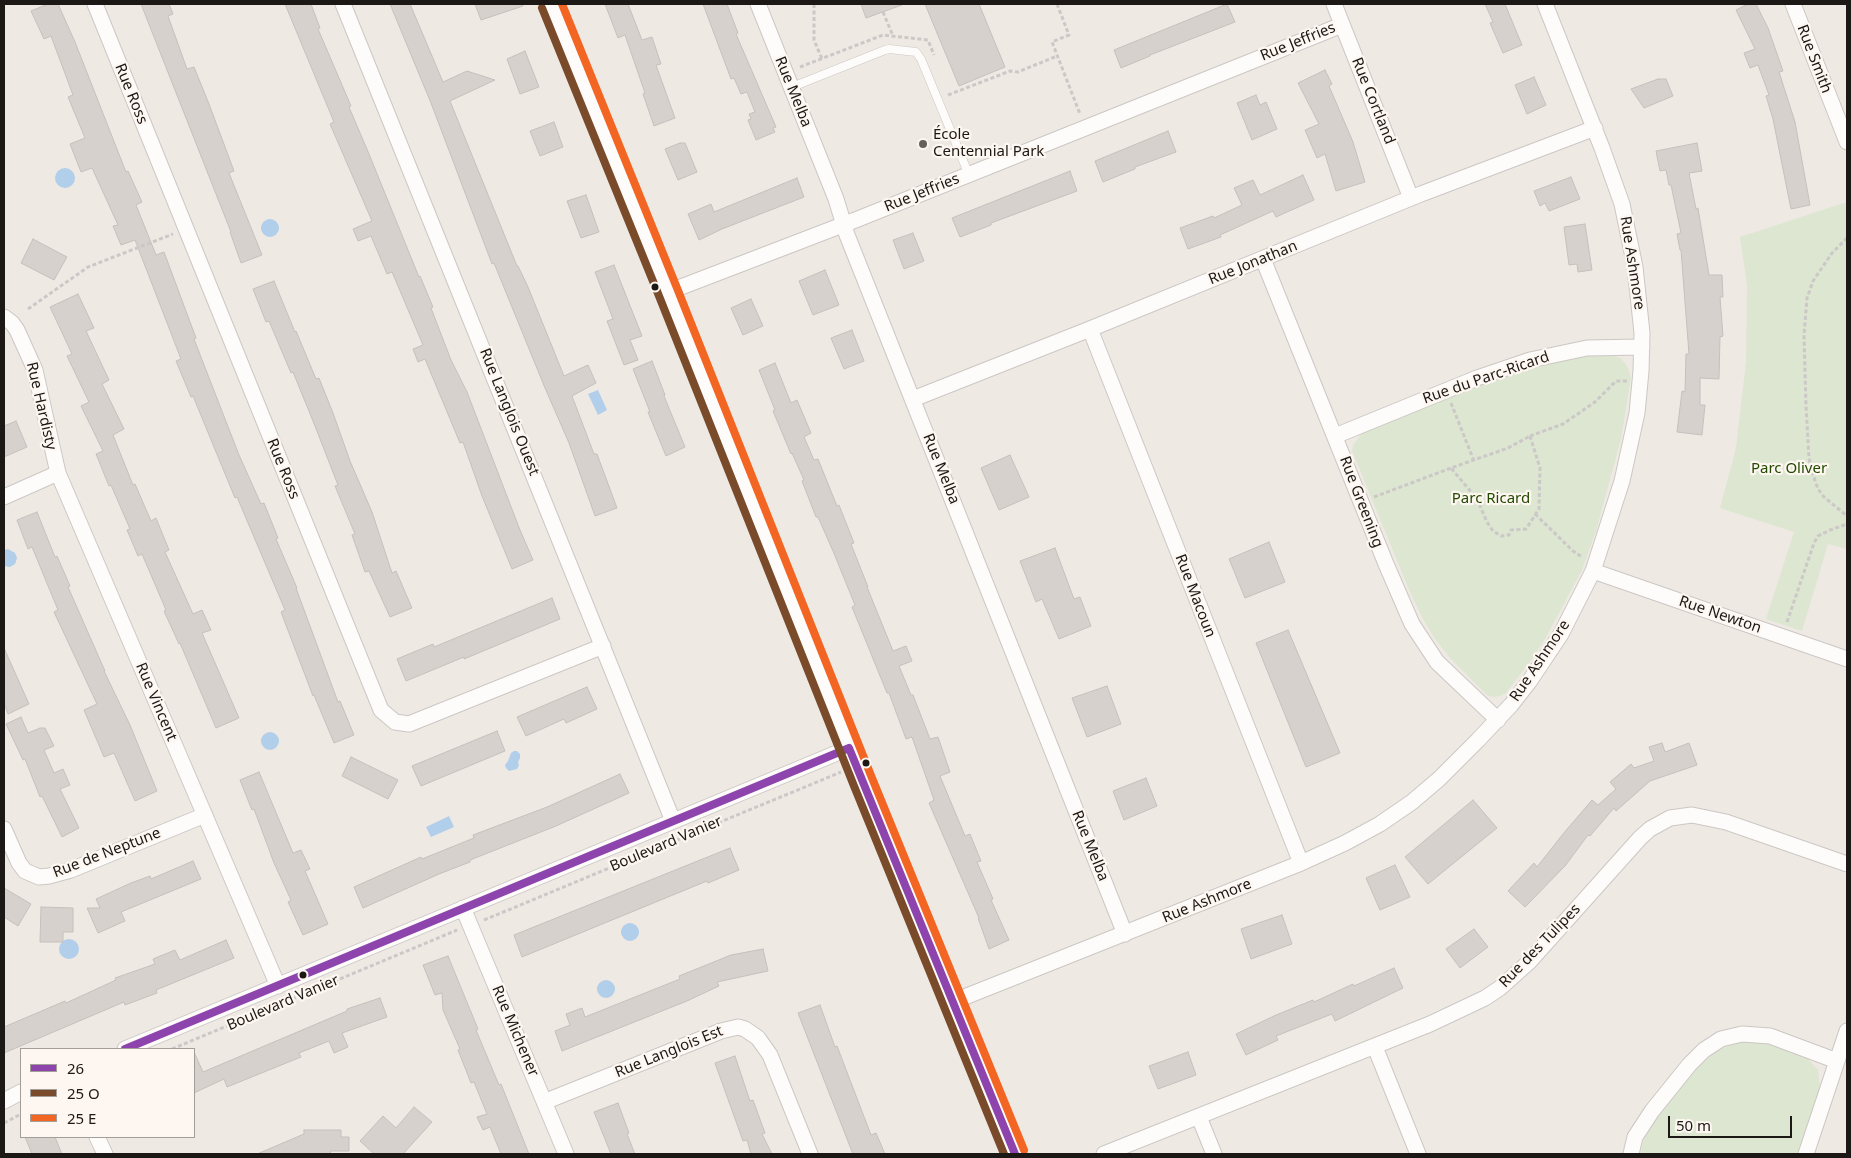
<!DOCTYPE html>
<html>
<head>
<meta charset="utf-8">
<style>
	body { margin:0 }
	#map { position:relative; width:1851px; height:1158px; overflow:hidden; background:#efe9e4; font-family:"Noto Sans",sans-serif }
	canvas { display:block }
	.frame { position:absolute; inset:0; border:5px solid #1c1815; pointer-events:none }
	.legend { position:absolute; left:20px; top:1048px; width:175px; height:90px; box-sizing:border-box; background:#fef7f1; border:1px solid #a49e99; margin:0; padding:6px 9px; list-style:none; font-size:15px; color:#1c1815 }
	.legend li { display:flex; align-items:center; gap:10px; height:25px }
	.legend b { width:25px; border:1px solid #a49e99 }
	.scale { position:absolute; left:1668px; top:1116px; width:124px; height:22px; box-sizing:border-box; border:2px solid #1c1815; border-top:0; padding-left:6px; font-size:15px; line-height:18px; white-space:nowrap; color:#1c1815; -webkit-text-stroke:4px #fef7f1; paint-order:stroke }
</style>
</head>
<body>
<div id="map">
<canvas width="1851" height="1158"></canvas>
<div class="frame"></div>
<ul class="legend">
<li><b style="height:6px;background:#8e44ad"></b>26</li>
<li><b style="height:6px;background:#7a4b2a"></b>25 O</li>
<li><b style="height:6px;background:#f26522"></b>25 E</li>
</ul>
<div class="scale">50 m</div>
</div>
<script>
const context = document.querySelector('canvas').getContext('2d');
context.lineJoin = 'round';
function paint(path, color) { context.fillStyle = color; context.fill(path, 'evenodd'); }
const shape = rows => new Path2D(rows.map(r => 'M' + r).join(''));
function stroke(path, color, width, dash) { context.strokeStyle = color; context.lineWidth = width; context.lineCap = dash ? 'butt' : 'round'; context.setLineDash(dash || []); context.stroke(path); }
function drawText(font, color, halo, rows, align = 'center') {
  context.font = font + ' "Noto Sans",sans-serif'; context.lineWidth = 4.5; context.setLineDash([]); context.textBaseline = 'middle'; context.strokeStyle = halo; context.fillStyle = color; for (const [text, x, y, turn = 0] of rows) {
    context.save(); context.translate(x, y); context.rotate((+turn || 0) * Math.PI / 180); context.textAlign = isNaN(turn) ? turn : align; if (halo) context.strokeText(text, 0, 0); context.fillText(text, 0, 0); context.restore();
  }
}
const green = shape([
	[1847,202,1847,549,1828,544,1802,631,1766,619,1794,532,1720,508,1736,448,1746,362,1747,285,1740,237],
	[1595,355,1611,355,1620,358,1624,362,1629,370,1631,378,1621,439,1596,531,1582,570,1545,639,1529,663,1506,693,1500,696,1493,697,1487,695,1451,659,1435,639,1423,619,1410,592,1352,451,1353,445,1362,433,1496,379,1536,366],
	[1739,1041,1767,1043,1790,1050,1808,1059,1818,1070,1820,1087,1797,1154,1640,1154,1642,1145,1649,1128,1663,1108,1698,1065,1717,1051]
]);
const water = shape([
	'55 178a10 10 0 1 1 20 0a10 10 0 1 1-20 0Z',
	'261 228a9 9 0 1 1 18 0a9 9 0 1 1-18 0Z',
	[598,390,607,410,598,415,588,394],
	[8,549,15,553,17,558,15,564,10,567,4,566,4,550],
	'261 741a9 9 0 1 1 18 0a9 9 0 1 1-18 0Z',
	[514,751,517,751,520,754,520,758,518,762,519,765,517,769,509,771,506,768,505,765,508,761,511,753],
	[449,816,454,827,431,837,426,827],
	'621 932a9 9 0 1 1 18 0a9 9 0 1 1-18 0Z',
	'59 949a10 10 0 1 1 20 0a10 10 0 1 1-20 0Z',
	'597 989a9 9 0 1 1 18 0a9 9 0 1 1-18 0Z'
]);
const building = shape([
	[48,4,58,4,75,42,126,172,128,171,142,202,136,205,156,255,164,252,196,338,194,339,239,455,261,504,264,503,278,538,276,539,297,588,296,588,338,702,340,701,354,735,334,743,314,695,313,696,281,612,285,610,237,497,235,498,193,396,191,397,176,361,181,359,135,240,121,245,113,226,118,225,92,168,81,172,70,144,85,138,68,97,73,95,51,36,44,39,31,11,48,4],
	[141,4,169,4,173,14,168,16,187,69,194,67,209,104,234,171,229,173,262,255,241,263,230,232,231,232,141,4],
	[285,4,311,4,320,28,318,29,351,106,349,107,369,154,419,277,420,276,433,307,431,308,451,360,467,392,520,530,533,560,512,569,482,496,463,442,460,443,425,359,418,362,413,349,423,345,392,272,387,274,371,236,358,241,353,229,372,221,330,124,334,122,285,4],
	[390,4,410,4,443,82,467,71,495,80,450,101,517,266,518,266,528,287,564,376,588,365,596,383,572,396,594,454,597,454,617,508,595,516,569,443,545,388,494,263,492,264,431,103,390,4],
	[475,4,523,4,523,6,481,20,475,4],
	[605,4,628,4,642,40,652,37,661,64,656,65,675,118,654,126,643,94,645,93,625,35,618,38,605,4],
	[703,4,727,4,738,33,736,34,776,127,773,128,775,132,756,140,748,120,751,119,749,114,755,112,747,92,741,94,734,78,731,79,703,4],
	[861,4,902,4,902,5,866,18,861,4],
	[925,4,979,4,1005,67,959,86,925,4],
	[1227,4,1235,22,1150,55,1150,56,1121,68,1114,50,1227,4],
	[1485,4,1505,4,1522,45,1503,53,1490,23,1493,22,1485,4],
	[1748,4,1756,4,1768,28,1783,71,1779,72,1795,122,1810,205,1791,209,1773,119,1766,96,1769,95,1758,65,1750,68,1744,53,1755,49,1736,10,1748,4],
	[525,51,539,87,520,94,507,59,525,51],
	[1325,70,1332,84,1329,86,1353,142,1365,182,1336,191,1325,154,1317,158,1305,130,1319,124,1298,83,1325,70],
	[1534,77,1546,105,1527,114,1515,85,1534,77],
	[1658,79,1666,79,1673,96,1644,108,1631,89,1658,79],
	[1256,95,1260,105,1266,102,1277,129,1252,140,1237,103,1256,95],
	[554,122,563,147,540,156,530,131,554,122],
	[1168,131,1176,152,1135,167,1135,169,1103,182,1095,161,1168,131],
	[680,143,685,143,697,172,678,180,665,149,680,143],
	[1697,143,1702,171,1689,173,1696,209,1698,208,1709,275,1722,275,1723,297,1720,297,1723,336,1720,337,1719,379,1700,378,1700,405,1705,405,1702,435,1677,432,1682,391,1685,392,1686,354,1689,354,1681,250,1680,250,1677,234,1681,233,1671,185,1669,185,1666,170,1660,171,1656,151,1697,143],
	[1070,171,1077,191,991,223,991,225,960,237,952,218,1070,171],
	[1303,175,1314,200,1276,217,1273,211,1220,235,1221,237,1188,249,1180,228,1213,216,1214,218,1242,205,1234,188,1253,180,1260,195,1303,175],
	[1571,177,1580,199,1549,211,1545,203,1540,206,1534,191,1571,177],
	[797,178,804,197,722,229,699,240,688,214,711,204,714,212,797,178],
	[586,195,599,232,581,238,567,201,586,195],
	[1585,224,1592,270,1578,272,1577,264,1569,265,1564,227,1585,224],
	[913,233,924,261,904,269,893,240,913,233],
	[33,239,67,257,54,280,21,263,33,239],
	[614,265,642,336,630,340,638,360,624,365,607,321,613,319,595,272,614,265],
	[825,270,839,305,813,315,799,281,825,270],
	[274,281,295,332,296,331,316,379,319,378,333,413,350,461,372,512,392,573,396,571,412,608,390,617,369,571,365,572,352,535,355,534,335,486,338,485,313,421,293,372,291,373,269,321,266,322,253,289,274,281],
	[78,294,94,328,86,331,109,380,102,384,124,429,113,435,133,485,135,484,151,521,156,518,169,550,165,552,193,614,202,610,211,630,202,633,239,718,216,728,180,643,179,644,164,611,166,610,142,554,138,556,127,530,130,529,111,485,109,486,96,454,103,451,81,406,89,402,67,356,72,354,50,307,78,294],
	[751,299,763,326,743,335,731,308,751,299],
	[852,330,864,361,844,369,831,338,852,330],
	[652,361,665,395,664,396,685,447,666,456,648,412,650,412,633,369,652,361],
	[775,363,791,403,797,400,811,433,804,437,814,460,818,459,837,506,839,505,854,543,851,544,868,587,867,587,893,651,906,646,912,661,899,666,911,695,913,695,930,739,938,737,950,772,940,776,965,836,970,834,981,861,977,862,993,899,991,900,1009,940,989,949,978,918,979,918,929,803,934,800,912,737,906,739,889,693,887,693,852,607,855,605,833,551,818,517,816,517,802,481,804,480,792,453,791,454,773,411,775,410,759,370,775,363],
	[16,421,27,447,4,457,4,426,16,421],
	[1010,455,1029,497,999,510,981,468,1010,455],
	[37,512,55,557,57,556,70,586,68,587,105,671,104,671,130,725,157,791,135,801,114,753,104,757,84,710,97,704,54,612,58,610,32,547,28,549,17,520,37,512],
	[1269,542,1285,582,1245,598,1229,559,1269,542],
	[1055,548,1074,599,1080,597,1091,626,1059,639,1042,599,1036,602,1020,561,1055,548],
	[552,598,560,619,464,659,464,657,406,681,397,659,433,644,434,647,552,598],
	[1288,630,1340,753,1306,767,1256,643,1288,630],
	[4,648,29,704,8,714,4,703,4,648],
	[1107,686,1121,724,1087,737,1072,698,1107,686],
	[587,687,597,709,566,723,564,719,526,736,517,717,587,687],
	[21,717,28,733,40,728,45,728,54,746,44,750,54,773,63,769,70,785,60,789,79,828,62,837,42,796,40,797,25,759,23,760,6,724,21,717],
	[497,731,505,751,421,786,412,766,497,731],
	[1662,743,1665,752,1689,743,1697,765,1650,781,1616,811,1614,808,1590,836,1588,835,1565,866,1525,907,1508,891,1534,863,1537,867,1563,834,1592,800,1598,805,1616,789,1610,782,1631,764,1634,768,1654,761,1649,747,1662,743],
	[351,757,398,780,388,799,342,776,351,757],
	[259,772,293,853,301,850,310,869,305,871,328,924,303,935,288,902,291,900,274,863,254,809,252,810,240,780,259,772],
	[620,774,629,793,556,826,470,860,470,862,439,874,363,908,354,887,421,857,422,859,474,838,473,835,547,807,620,774],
	[1146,778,1157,806,1124,820,1113,791,1146,778],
	[1473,800,1497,828,1428,884,1405,857,1473,800],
	[730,848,739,870,708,883,707,881,522,957,514,935,730,848],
	[193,861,201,879,121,912,125,921,98,933,87,908,100,908,96,899,131,883,150,876,151,879,193,861],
	[1395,865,1410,897,1380,910,1366,878,1395,865],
	[4,888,31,904,18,926,4,917,4,888],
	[41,907,73,908,73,932,63,932,63,942,40,942,41,907],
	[1282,915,1292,944,1251,959,1241,929,1282,915],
	[1474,929,1488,947,1460,968,1446,949,1474,929],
	[226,940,234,958,156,990,157,993,125,1005,124,1002,4,1053,4,1027,65,1001,66,1003,116,980,115,978,155,964,153,959,175,950,180,960,226,940],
	[763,949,768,971,717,982,719,986,687,1001,562,1051,555,1031,570,1025,566,1014,582,1008,585,1017,680,979,679,976,731,955,763,949],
	[448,956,478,1029,476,1030,499,1085,501,1084,529,1154,501,1154,490,1127,483,1130,477,1117,487,1114,474,1082,471,1083,458,1050,460,1049,443,1010,442,993,435,995,423,965,448,956],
	[1394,968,1403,988,1335,1021,1332,1014,1276,1036,1278,1040,1246,1055,1236,1034,1276,1015,1313,1000,1314,1002,1353,984,1354,986,1394,968],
	[380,998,387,1017,342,1033,348,1047,334,1053,329,1041,299,1053,301,1057,227,1087,224,1079,194,1093,194,1052,203,1072,347,1011,347,1009,380,998],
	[820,1005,835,1047,837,1046,871,1135,876,1133,885,1154,853,1154,849,1144,798,1013,820,1005],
	[1188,1052,1196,1075,1158,1089,1149,1066,1188,1052],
	[735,1056,750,1101,753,1100,765,1133,762,1134,772,1154,751,1154,747,1140,743,1141,715,1063,735,1056],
	[618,1103,629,1133,627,1134,635,1154,611,1154,594,1112,618,1103],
	[414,1107,432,1122,403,1154,374,1154,360,1141,383,1116,396,1128,414,1107],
	[304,1130,341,1130,341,1137,349,1137,349,1151,330,1151,331,1154,257,1154,304,1134,304,1130],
	[25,1137,55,1137,62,1154,32,1154,25,1137]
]);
const path = shape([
	[814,4,814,40,822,59],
	[1057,4,1069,35,1052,42,1080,114],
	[883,12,893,36],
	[800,67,883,35,928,40,934,55],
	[948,95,1010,71,1018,72,1057,56],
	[1847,238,1832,253,1813,281,1807,298,1804,335,1806,406,1809,458,1812,472,1818,489,1824,497,1847,516],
	[28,309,88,267,173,234],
	[1451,403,1474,461],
	[1530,436,1540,468,1539,509,1526,529,1511,530,1509,535,1501,536,1493,531,1487,522,1477,499,1451,468,1508,448,1530,436],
	[1530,436,1563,424,1595,402,1616,381,1627,381],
	[1374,497,1451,468],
	[1535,514,1573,551,1582,557],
	[1787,622,1814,543,1818,536,1830,530,1847,524],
	[484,920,841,772],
	[172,1049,457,930],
	[4,1123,21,1114]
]);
const service = shape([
	[792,87,885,50,889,49,916,52,921,59,969,175]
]);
const minor = shape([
	[95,4,381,710,395,722,409,724,603,646],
	[343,4,673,821],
	[758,4,836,199,847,235,1125,934],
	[1334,4,1411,198],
	[1793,4,1847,142],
	[1263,259,1386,564,1412,624,1437,662,1498,720],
	[668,292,858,219,1342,25],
	[4,317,12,323,17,330,35,370,58,473],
	[1090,329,1301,863],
	[913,399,1090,329,1421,194,1595,128],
	[1335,436,1477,378,1530,360,1587,348,1642,347],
	[4,497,58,473,278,986],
	[1593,571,1847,659],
	[4,829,19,863,25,871,39,877,49,876,71,870,205,815],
	[463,908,566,1154],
	[952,1002,1301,863,1345,843,1380,824,1412,802,1439,779,1478,740,1511,705,1529,682,1561,634,1593,571,1622,481,1637,413,1641,371,1642,333,1635,267,1622,204,1602,148,1545,4],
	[1375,1047,1418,1154],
	[125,1049,849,748],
	[4,1101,21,1092],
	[544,1102,721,1031,738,1027,745,1029,758,1038,770,1055,810,1154],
	[1199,1117,1214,1154],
	[97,1137,105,1154],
	[1104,1154,1430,1024,1485,998,1500,988,1529,962,1640,838,1650,829,1670,818,1692,815,1726,822,1847,864],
	[1631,1154,1635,1137,1652,1111,1689,1065,1704,1050,1721,1039,1742,1034,1770,1036,1837,1061],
	[1806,1154,1847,1031]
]);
const tertiary = shape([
	[551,4,668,292,863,782,1015,1154]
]);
const bus1 = shape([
	[125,1049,849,748,1015,1154]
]);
const bus2 = shape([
	[542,8,659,296,854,786,1004,1154]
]);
const bus3 = shape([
	[562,4,677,288,872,778,1024,1150]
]);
const markers = [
	[923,144,5,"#66615d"],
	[655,287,4.5,"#1c1815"],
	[866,763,4.5,"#1c1815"],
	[303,975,4.5,"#1c1815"]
];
const streetNames = [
	["Rue Jeffries",1298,42,-22],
	["Rue Smith",1814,59,69],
	["Rue Melba",793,92,68],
	["Rue Ross",131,94,68],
	["Rue Cortland",1373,101,68],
	["Rue Jeffries",922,193,-22],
	["Rue Jonathan",1253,263,-22],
	["Rue Ashmore",1632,263,81],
	["Rue du Parc-Ricard",1486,378,-19],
	["Rue Hardisty",41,406,77],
	["Rue Langlois Ouest",509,412,68],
	["Rue Ross",283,469,68],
	["Rue Melba",941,469,68],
	["Rue Greening",1361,502,69],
	["Rue Macoun",1195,596,69],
	["Rue Newton",1720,615,19],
	["Rue Ashmore",1540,661,-56],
	["Rue Vincent",156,702,67],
	["Boulevard Vanier",666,844,-23],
	["Rue Melba",1090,846,68],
	["Rue de Neptune",107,853,-21],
	["Rue Ashmore",1207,901,-22],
	["Rue des Tulipes",1540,946,-46],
	["Boulevard Vanier",283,1003,-23],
	["Rue Michener",515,1031,67],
	["Rue Langlois Est",669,1052,-22]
];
const poiNames = [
	["École",933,135],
	["Centennial Park",933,152]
];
const parkNames = [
	["Parc Oliver",1789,469],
	["Parc Ricard",1491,499]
];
paint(green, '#dce6d1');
paint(water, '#b1ceea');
paint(building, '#d7d1ce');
stroke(building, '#c5c0bd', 1);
stroke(service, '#ccc7c3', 9);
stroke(minor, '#ccc7c3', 17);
stroke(tertiary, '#ccc7c3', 22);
stroke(path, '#cbc8c7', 3, [4, 2.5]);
stroke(service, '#fdfcfb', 8);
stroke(minor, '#fdfcfb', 15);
stroke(tertiary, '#fdfcfb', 20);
stroke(bus1, '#8e44ad', 8);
stroke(bus2, '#7a4b2a', 8);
stroke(bus3, '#f26522', 8);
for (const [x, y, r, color] of markers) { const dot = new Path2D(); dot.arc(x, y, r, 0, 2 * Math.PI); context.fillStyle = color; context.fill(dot); stroke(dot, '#fef7f1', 2); }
drawText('15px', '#1c1815', '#fef7f1', streetNames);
drawText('15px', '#1c1815', '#fef7f1', poiNames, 'left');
drawText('15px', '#224a01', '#fef7f1', parkNames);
</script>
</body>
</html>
